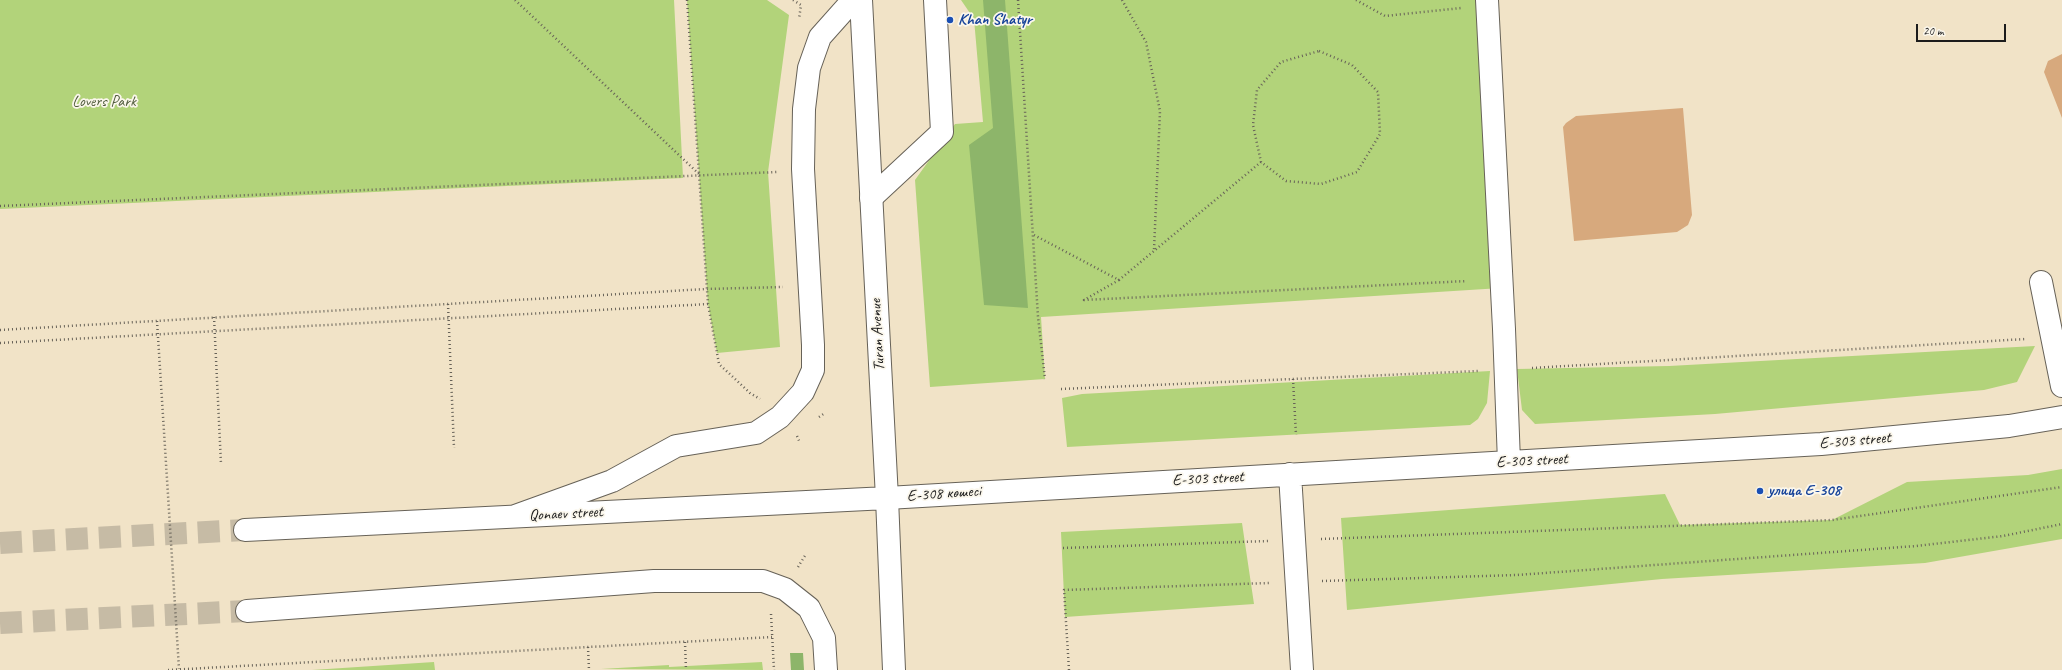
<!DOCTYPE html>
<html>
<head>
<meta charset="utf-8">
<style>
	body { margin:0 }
	#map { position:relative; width:2062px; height:670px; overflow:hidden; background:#f1e3c7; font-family:Caveat,sans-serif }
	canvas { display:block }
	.scale { position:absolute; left:1916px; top:24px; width:90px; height:18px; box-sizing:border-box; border:2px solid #1c1c1c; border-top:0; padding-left:5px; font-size:12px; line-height:14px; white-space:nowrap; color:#1c1c1c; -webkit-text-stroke:3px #fbf7ec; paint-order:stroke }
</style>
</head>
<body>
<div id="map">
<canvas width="2062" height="670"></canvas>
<div class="scale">20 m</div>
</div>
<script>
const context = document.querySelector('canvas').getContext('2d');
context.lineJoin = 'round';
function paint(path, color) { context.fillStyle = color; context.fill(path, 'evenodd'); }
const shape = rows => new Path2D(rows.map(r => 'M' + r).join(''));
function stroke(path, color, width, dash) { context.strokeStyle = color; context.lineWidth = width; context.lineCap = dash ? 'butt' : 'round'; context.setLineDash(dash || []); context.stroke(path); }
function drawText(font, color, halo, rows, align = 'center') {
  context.font = font + ' Caveat,sans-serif'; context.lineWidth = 3.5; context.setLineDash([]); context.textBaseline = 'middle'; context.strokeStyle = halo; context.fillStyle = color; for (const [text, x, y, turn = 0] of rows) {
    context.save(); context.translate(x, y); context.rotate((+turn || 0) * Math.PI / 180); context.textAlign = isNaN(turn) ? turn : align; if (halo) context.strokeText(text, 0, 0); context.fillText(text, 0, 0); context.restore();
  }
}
const green = shape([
	[0,0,674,0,683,178,0,209],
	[687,0,767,0,789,15,768,172,780,347,717,353,708,304],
	[961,0,1486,0,1501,288,1041,317,1045,379,930,387,915,180,955,124,983,122,974,19],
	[2035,346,2017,382,1984,390,1715,414,1535,424,1522,410,1517,369,1669,366],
	[1490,371,1487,403,1478,419,1470,425,1067,447,1062,398,1082,394],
	[2062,469,2062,539,1925,563,1662,579,1347,610,1341,518,1665,494,1680,525,1832,520,1907,482,2028,475],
	[1242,523,1254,604,1065,617,1061,532],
	[434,662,435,670,312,670],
	[762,662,763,670,601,669,669,665,669,667]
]);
const forest = shape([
	[983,0,1005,0,1028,308,984,305,969,145,993,128],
	[790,653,803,653,804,670,791,670]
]);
const building = shape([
	[2062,54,2062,118,2044,72,2048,61],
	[1683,108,1692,215,1688,225,1677,232,1574,241,1563,127,1566,123,1576,116]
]);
const minorTunnel = shape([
	[0,623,247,611]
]);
const majorTunnel = shape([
	[0,543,245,530]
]);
const path = shape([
	[515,0,699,174],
	[687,0,708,304],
	[793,0,801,5,799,19],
	[1018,0,1038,317,1045,379],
	[1122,0,1146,42,1160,111,1154,250],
	[1356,0,1385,16,1461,8],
	[1319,51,1352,65,1378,92,1380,134,1357,172,1321,184,1286,181,1261,162,1253,125,1257,90,1281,62,1319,51],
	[0,206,777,172],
	[1034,235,1119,280,1261,162],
	[1119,280,1084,300,1467,281],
	[448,304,454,448],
	[214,317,221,464],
	[157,321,179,669],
	[0,330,706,289,783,287],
	[0,343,708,304,719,364,750,393,760,399],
	[1532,368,2026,339],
	[1293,379,1296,435],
	[1061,389,1479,371],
	[819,417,825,413],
	[797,436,800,443],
	[1321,539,1832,520,2062,487],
	[1063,548,1268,541],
	[798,567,806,554],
	[1322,581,1517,575,1916,546,2003,536,2062,524],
	[771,614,774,670],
	[685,642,686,670],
	[588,647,589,670],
	[168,670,772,637],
	[1069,670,1064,590,1269,583]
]);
const minor = shape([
	[1487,0,1504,329,1509,462],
	[871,198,942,132,935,0],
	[2041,282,2062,386],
	[1290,474,1302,670],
	[887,498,1821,444,2009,426,2062,417],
	[247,611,654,581,763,581,785,589,809,608,824,638,826,670]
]);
const major = shape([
	[861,0,887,498,894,670],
	[515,516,612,481,676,446,756,433,780,417,803,392,813,370,813,345,803,169,804,109,809,68,820,37,853,0],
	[245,530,887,498]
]);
const markers = [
	[950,20,4,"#1a4fb4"],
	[1760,491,4,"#1a4fb4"]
];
const transitNames = [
	["Khan Shatyr",958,20],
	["улица Е-308",1768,491]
];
const parkNames = [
	["Lovers Park",104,102]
];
const streetNames = [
	["Turan Avenue",878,335,-93],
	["E-303 street",1855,441,-5],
	["E-303 street",1532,461,-3],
	["E-303 street",1208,479,-3],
	["Е-308 көшесі",944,494,-4],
	["Qonaev street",566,514,-3]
];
paint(green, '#b2d37a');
paint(forest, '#8db56a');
paint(building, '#d7a97d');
stroke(minorTunnel, '#c6bba5', 22, [22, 11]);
stroke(majorTunnel, '#c6bba5', 22, [22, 11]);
stroke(minor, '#676258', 24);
stroke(major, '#676258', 24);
stroke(path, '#676258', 2.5, [1, 3]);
stroke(minor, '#fff', 22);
stroke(major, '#fff', 22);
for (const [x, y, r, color] of markers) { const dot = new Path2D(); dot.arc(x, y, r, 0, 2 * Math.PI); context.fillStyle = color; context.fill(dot); stroke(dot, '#fbf7ec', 1.5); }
drawText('bold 16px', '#164399', '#fbf7ec', transitNames, 'left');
drawText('16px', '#505c3d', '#fbf7ec', parkNames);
drawText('16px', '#1c1c1c', '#fbf7ec', streetNames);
</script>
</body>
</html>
